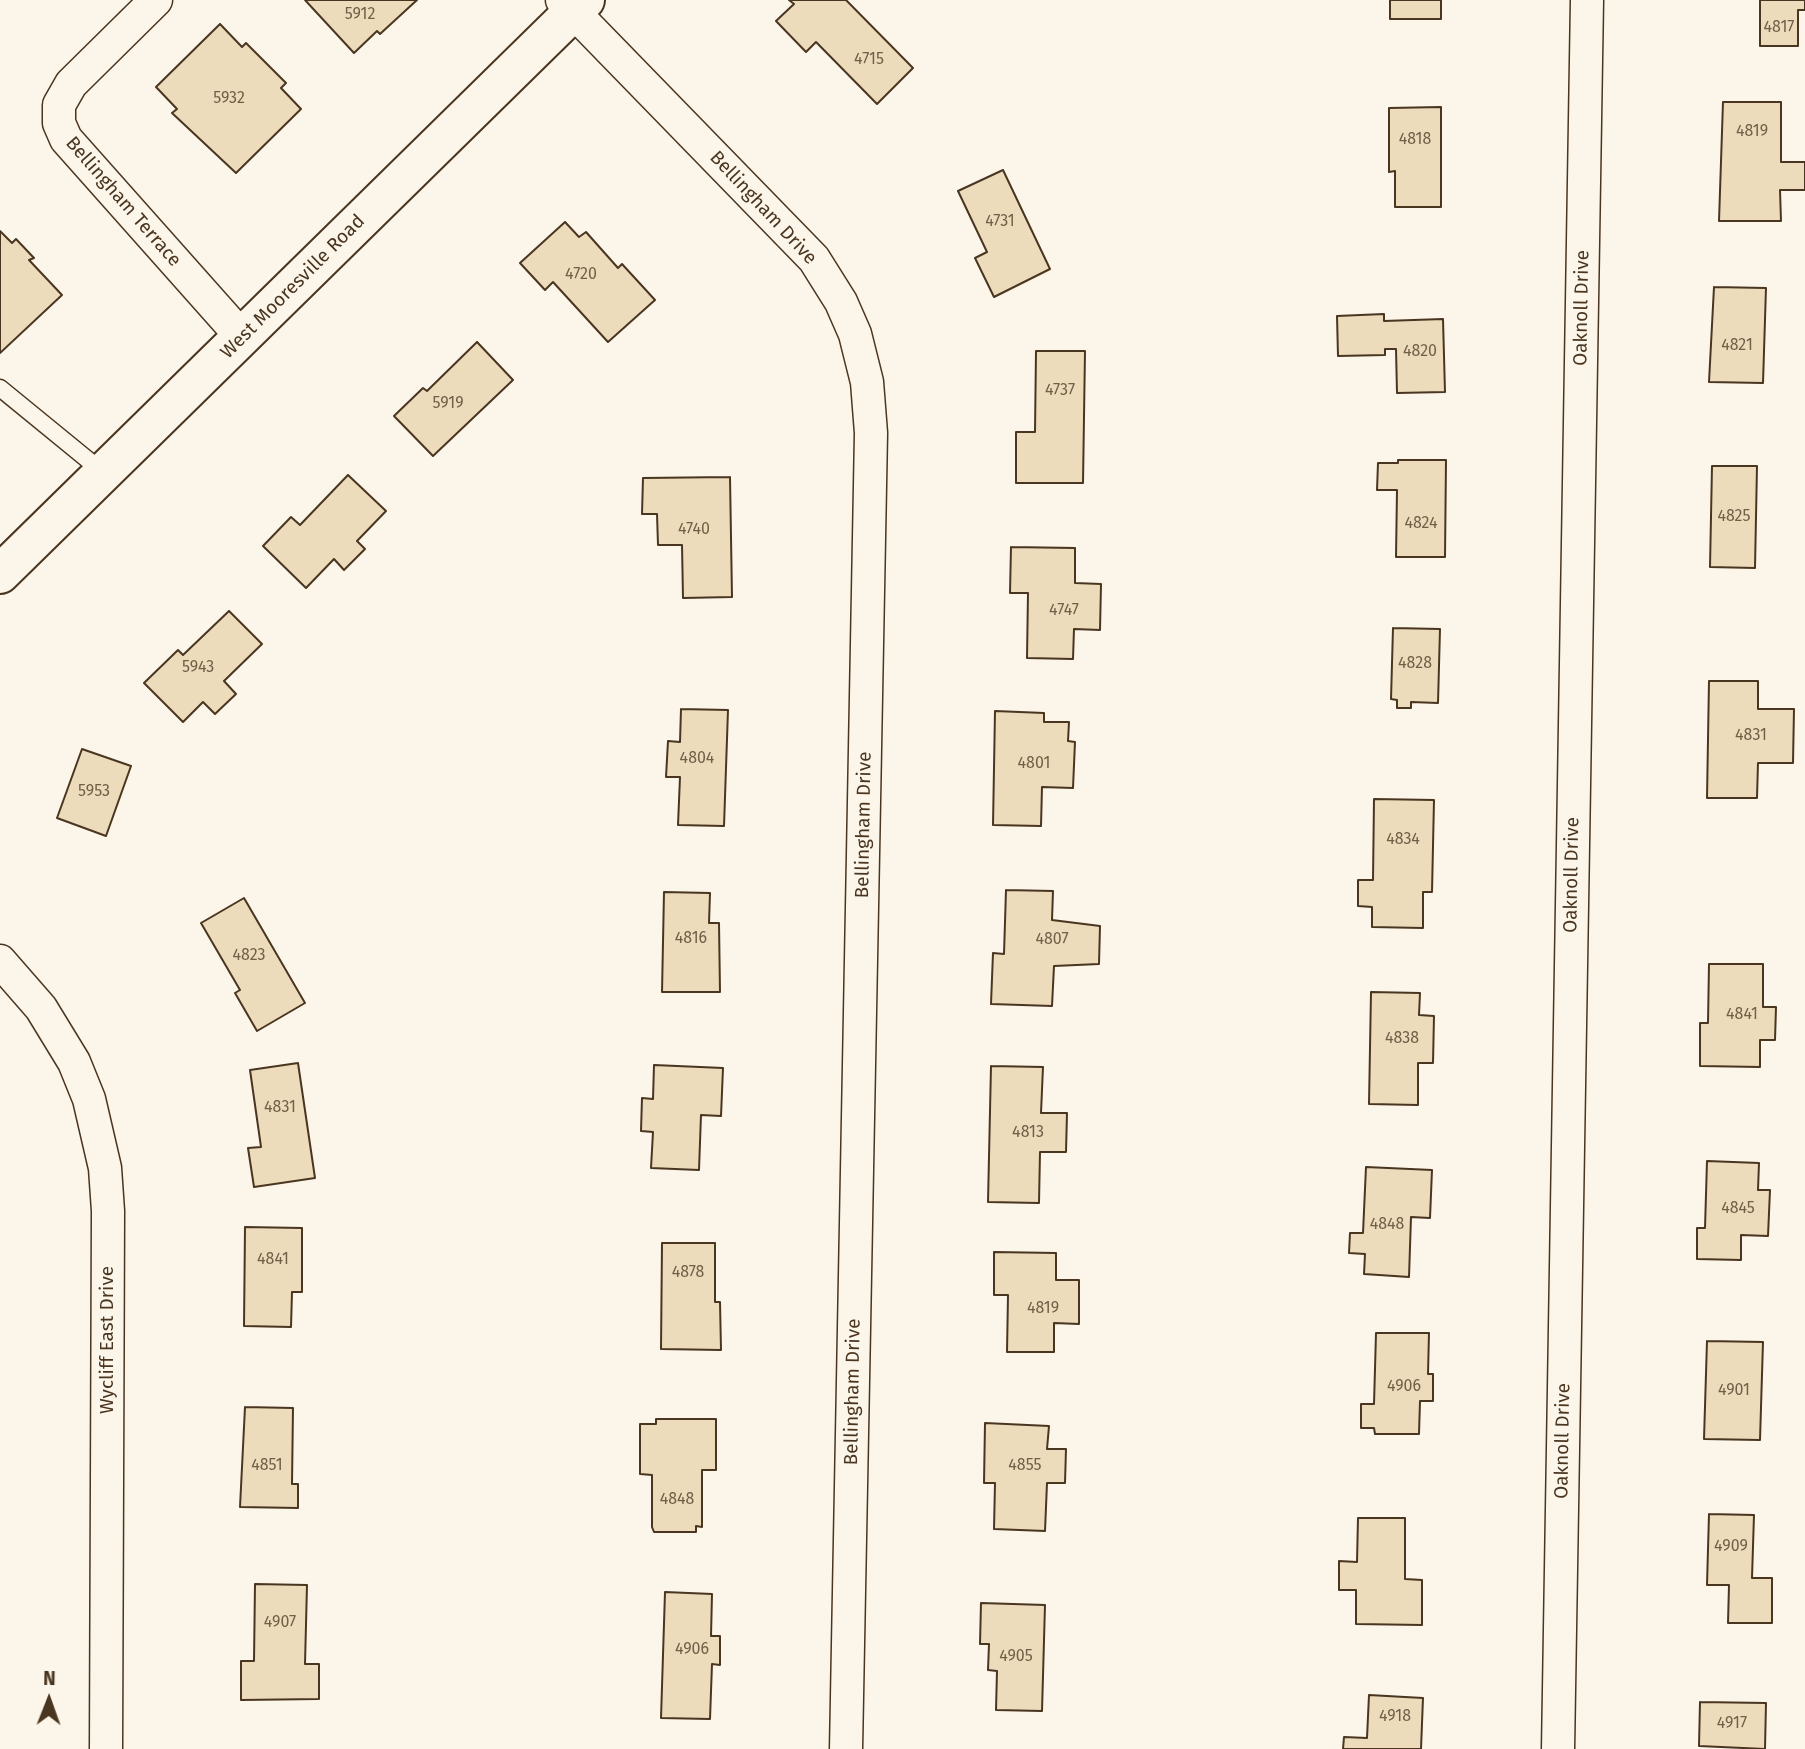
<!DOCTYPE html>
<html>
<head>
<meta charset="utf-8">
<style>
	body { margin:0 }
	#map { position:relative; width:1805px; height:1749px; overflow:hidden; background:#fbf6e9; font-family:"Fira Sans",sans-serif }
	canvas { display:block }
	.north { position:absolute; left:14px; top:1665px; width:70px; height:70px; -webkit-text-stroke:5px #fbf6e9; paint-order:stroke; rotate:1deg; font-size:19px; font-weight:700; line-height:28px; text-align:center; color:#4a3520 }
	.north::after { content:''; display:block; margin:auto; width:24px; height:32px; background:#4a3520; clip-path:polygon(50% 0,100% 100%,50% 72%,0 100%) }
</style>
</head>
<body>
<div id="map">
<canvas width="1805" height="1749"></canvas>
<div class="north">N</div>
</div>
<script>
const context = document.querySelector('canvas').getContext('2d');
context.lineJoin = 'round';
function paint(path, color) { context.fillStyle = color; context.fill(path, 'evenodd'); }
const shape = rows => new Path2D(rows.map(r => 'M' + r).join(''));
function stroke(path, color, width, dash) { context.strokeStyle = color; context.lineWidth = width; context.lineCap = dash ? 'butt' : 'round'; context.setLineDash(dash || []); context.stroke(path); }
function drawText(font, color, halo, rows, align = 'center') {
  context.font = font + ' "Fira Sans",sans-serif'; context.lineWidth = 5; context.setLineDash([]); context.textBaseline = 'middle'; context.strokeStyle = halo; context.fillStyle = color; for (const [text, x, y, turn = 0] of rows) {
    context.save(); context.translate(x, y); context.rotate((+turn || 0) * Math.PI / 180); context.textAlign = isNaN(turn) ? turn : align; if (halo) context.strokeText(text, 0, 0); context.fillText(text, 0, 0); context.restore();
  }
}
const building = shape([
	[305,0,417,0,380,34,377,31,354,53,305,0],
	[789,0,846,0,913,68,877,104,816,42,806,52,776,21,794,4,789,0],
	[1390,0,1441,0,1441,19,1390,19,1390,0],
	[1760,0,1805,0,1805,10,1798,10,1798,46,1760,46,1760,0],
	[220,24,242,47,246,43,286,83,281,88,301,109,236,173,172,113,177,109,156,87,220,24],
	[1723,102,1781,102,1781,162,1805,162,1805,190,1780,190,1781,221,1719,221,1723,102],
	[1441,107,1441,207,1395,207,1395,171,1389,172,1389,108,1441,107],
	[1003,170,1050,269,994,297,975,258,987,252,958,191,1003,170],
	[565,222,579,237,586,232,618,268,622,264,655,300,608,342,553,282,545,290,520,263,565,222],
	[0,231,12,243,16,239,34,258,29,260,62,295,0,353,0,231],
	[1714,287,1766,288,1763,383,1709,382,1714,287],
	[1384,314,1384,321,1443,319,1445,392,1397,393,1396,349,1385,349,1385,355,1338,356,1337,316,1384,314],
	[477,342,513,380,433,456,394,416,423,388,427,391,477,342],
	[1036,351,1085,351,1083,483,1016,483,1016,432,1035,432,1036,351],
	[1398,460,1446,460,1445,557,1396,557,1397,490,1377,490,1378,463,1398,463,1398,460],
	[1712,466,1757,466,1755,568,1710,567,1712,466],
	[348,475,386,511,357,541,365,549,344,570,334,559,306,588,263,546,291,517,300,525,348,475],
	[730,477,732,597,683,598,682,545,658,545,657,514,642,514,643,478,730,477],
	[1011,547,1075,548,1075,583,1101,584,1100,630,1074,629,1073,659,1027,658,1028,593,1010,593,1011,547],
	[229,611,262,644,224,681,236,694,215,714,203,702,183,722,144,683,178,650,183,655,229,611],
	[1393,628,1440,629,1438,703,1411,702,1411,708,1397,708,1397,700,1391,699,1393,628],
	[1709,681,1758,681,1758,709,1794,709,1793,763,1758,763,1757,798,1707,798,1709,681],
	[681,709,728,710,724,826,678,825,680,777,666,777,668,741,680,742,681,709],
	[995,711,1044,713,1044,722,1069,722,1068,741,1075,742,1073,788,1042,787,1041,826,993,825,995,711],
	[82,749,131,766,106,836,57,818,82,749],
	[1374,799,1434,800,1432,892,1423,892,1423,928,1372,927,1372,907,1358,906,1358,880,1373,880,1374,799],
	[1006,890,1053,891,1052,920,1100,926,1099,964,1054,966,1052,1006,991,1004,993,953,1004,954,1006,890],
	[664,892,710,893,709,923,719,923,720,992,662,992,664,892],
	[244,898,305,1003,257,1031,235,993,240,990,201,923,244,898],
	[1709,964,1763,964,1763,1007,1776,1007,1775,1040,1760,1040,1760,1067,1700,1066,1700,1023,1708,1023,1709,964],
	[1371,992,1420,993,1419,1015,1434,1016,1433,1063,1418,1063,1418,1105,1369,1104,1371,992],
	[298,1063,315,1178,254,1187,248,1148,261,1147,250,1070,298,1063],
	[654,1065,723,1068,721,1116,701,1115,699,1170,651,1168,653,1132,641,1131,642,1098,653,1099,654,1065],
	[991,1066,1043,1067,1041,1113,1067,1113,1066,1152,1040,1152,1039,1203,988,1202,991,1066],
	[1707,1161,1759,1163,1758,1190,1770,1190,1768,1236,1741,1235,1741,1260,1697,1259,1697,1228,1705,1228,1707,1161],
	[1366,1167,1432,1170,1430,1218,1411,1217,1409,1277,1364,1274,1365,1254,1349,1253,1350,1233,1363,1233,1366,1167],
	[245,1227,302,1228,302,1292,292,1292,291,1327,244,1326,245,1227],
	[662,1243,715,1243,715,1302,720,1302,721,1350,661,1349,662,1243],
	[994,1252,1056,1253,1056,1280,1079,1280,1079,1324,1054,1323,1054,1352,1007,1352,1008,1295,994,1295,994,1252],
	[1376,1333,1429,1333,1428,1374,1433,1374,1433,1401,1420,1401,1419,1434,1375,1434,1374,1428,1361,1428,1361,1404,1374,1404,1376,1333],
	[1707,1341,1763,1342,1760,1440,1704,1439,1707,1341],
	[245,1407,293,1408,292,1484,298,1484,298,1508,240,1507,245,1407],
	[656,1419,716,1419,716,1470,702,1470,702,1527,696,1526,696,1532,654,1532,652,1527,652,1475,640,1474,640,1424,656,1424,656,1419],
	[985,1423,1049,1426,1047,1449,1066,1449,1065,1483,1047,1483,1045,1531,994,1529,995,1483,984,1483,985,1423],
	[1709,1514,1754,1515,1752,1578,1772,1578,1772,1623,1728,1623,1729,1585,1707,1585,1709,1514],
	[1358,1518,1405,1518,1405,1579,1422,1580,1422,1625,1356,1624,1356,1590,1339,1590,1339,1561,1357,1562,1358,1518],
	[255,1584,307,1585,305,1664,319,1664,319,1699,241,1700,241,1661,254,1661,255,1584],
	[665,1592,712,1594,711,1636,720,1636,720,1665,712,1664,710,1719,661,1718,665,1592],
	[981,1603,1045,1605,1042,1711,996,1710,997,1671,988,1670,989,1644,980,1644,981,1603],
	[1369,1695,1423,1698,1421,1749,1343,1749,1344,1737,1367,1738,1369,1695],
	[1700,1702,1766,1703,1765,1749,1699,1746,1700,1702]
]);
const service = shape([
	[0,388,104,473]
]);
const minor = shape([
	[156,0,71,84,59,105,59,123,66,139,242,337],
	[562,0,814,259,841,302,855,334,867,382,871,433,846,1749],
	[0,961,41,1008,74,1062,89,1099,105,1168,108,1211,106,1749],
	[1558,1749,1587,0]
]);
const tertiary = shape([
	[0,574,585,0]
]);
const numberNames = [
	["5912",360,15],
	["4817",1779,28],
	["4715",869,60],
	["5932",229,99],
	["4819",1752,132],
	["4818",1415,140],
	["4731",1000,222],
	["4720",581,275],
	["4821",1737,346],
	["4820",1420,352],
	["4737",1060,391],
	["5919",448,404],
	["4825",1734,517],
	["4824",1421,524],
	["4740",694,530],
	["4747",1064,611],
	["4828",1415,664],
	["5943",198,668],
	["4831",1751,736],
	["4804",697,759],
	["4801",1034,764],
	["5953",94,792],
	["4834",1403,840],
	["4816",691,939],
	["4807",1052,940],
	["4823",249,956],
	["4841",1742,1015],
	["4838",1402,1039],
	["4831",280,1108],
	["4813",1028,1133],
	["4845",1738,1209],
	["4848",1387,1225],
	["4841",273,1260],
	["4878",688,1273],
	["4819",1043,1309],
	["4906",1404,1387],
	["4901",1734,1391],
	["4851",267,1466],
	["4855",1025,1466],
	["4848",677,1500],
	["4909",1731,1547],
	["4907",280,1623],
	["4906",692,1650],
	["4905",1016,1657],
	["4918",1395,1717],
	["4917",1732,1724]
];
const streetNames = [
	["Bellingham Terrace",123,202,49],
	["Bellingham Drive",763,208,47],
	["West Mooresville Road",293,287,-45],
	["Oaknoll Drive",1582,308,-89],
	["Bellingham Drive",864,825,-89],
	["Oaknoll Drive",1572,875,-89],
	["Wycliff East Drive",108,1340,-90],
	["Bellingham Drive",853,1392,-89],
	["Oaknoll Drive",1563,1441,-89]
];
paint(building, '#ecdcbc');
stroke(building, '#4a3520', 2);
stroke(service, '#4a3520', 19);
stroke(minor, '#4a3520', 35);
stroke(tertiary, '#4a3520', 42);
stroke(service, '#fbf6e9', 16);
stroke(minor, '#fbf6e9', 32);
stroke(tertiary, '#fbf6e9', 38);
drawText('16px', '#725f47', null, numberNames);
drawText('19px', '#4a3520', '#fbf6e9', streetNames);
</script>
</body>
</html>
